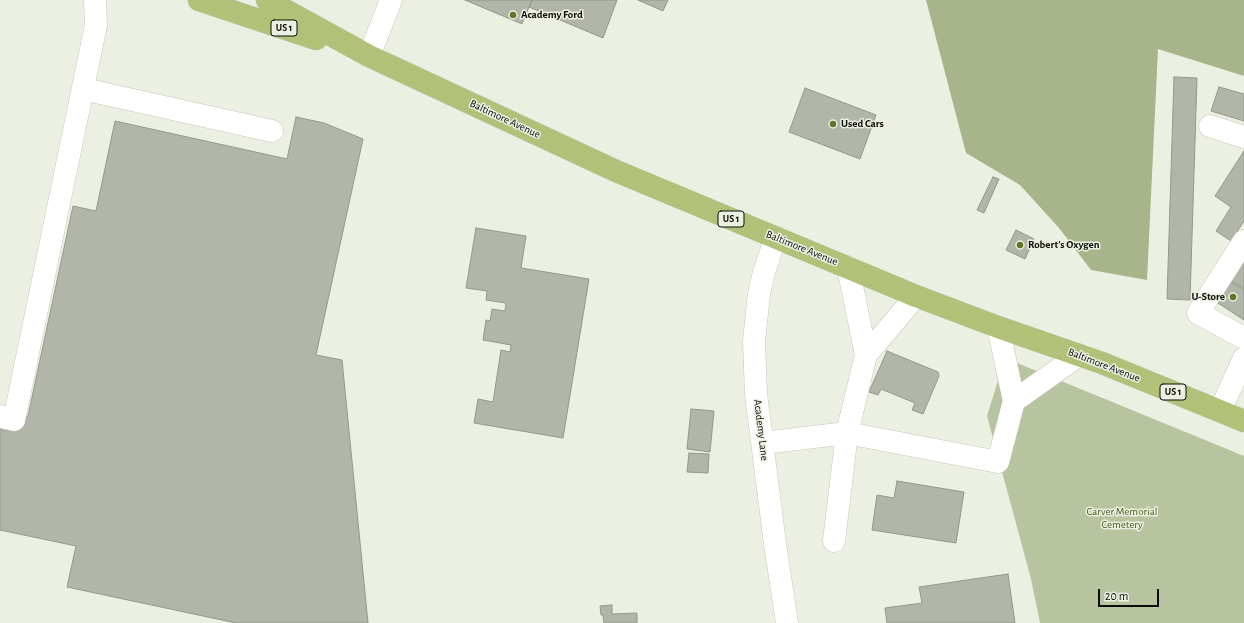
<!DOCTYPE html>
<html>
<head>
<meta charset="utf-8">
<style>
	body { margin:0 }
	#map { position:relative; width:1244px; height:623px; overflow:hidden; background:#ecf0e2; font-family:"Alegreya Sans",sans-serif }
	canvas { display:block }
	.scale { position:absolute; left:1098px; top:589px; width:61px; height:18px; box-sizing:border-box; border:2px solid #0b0c08; border-top:0; padding-left:5px; font-size:12px; line-height:14px; white-space:nowrap; color:#0b0c08; -webkit-text-stroke:3px #ecf0e2; paint-order:stroke }
</style>
</head>
<body>
<div id="map">
<canvas width="1244" height="623"></canvas>
<div class="scale">20 m</div>
</div>
<script>
const context = document.querySelector('canvas').getContext('2d');
context.lineJoin = 'round';
function paint(path, color) { context.fillStyle = color; context.fill(path, 'evenodd'); }
const shape = rows => new Path2D(rows.map(r => 'M' + r).join(''));
function stroke(path, color, width, dash) { context.strokeStyle = color; context.lineWidth = width; context.lineCap = dash ? 'butt' : 'round'; context.setLineDash(dash || []); context.stroke(path); }
function drawText(font, color, halo, rows, align = 'center') {
  context.font = font + ' "Alegreya Sans",sans-serif'; context.lineWidth = 3; context.setLineDash([]); context.textBaseline = 'middle'; context.strokeStyle = halo; context.fillStyle = color; for (const [text, x, y, turn = 0] of rows) {
    context.save(); context.translate(x, y); context.rotate((+turn || 0) * Math.PI / 180); context.textAlign = isNaN(turn) ? turn : align; if (halo) context.strokeText(text, 0, 0); context.fillText(text, 0, 0); context.restore();
  }
}
const green = shape([
	[1005,358,1244,456,1244,623,1040,623,1031,579,987,416]
]);
const forest = shape([
	[926,0,1244,0,1244,76,1158,49,1147,280,1091,270,1059,228,1020,185,966,153]
]);
const building = shape([
	[465,0,532,0,522,24,465,0],
	[532,0,617,0,603,38,529,7,532,0],
	[638,0,668,0,663,11,638,0],
	[1174,77,1197,78,1190,300,1167,299,1174,77],
	[1219,87,1244,94,1244,121,1211,111,1219,87],
	[805,88,876,115,860,159,789,132,805,88],
	[296,117,324,123,363,139,316,355,342,360,368,623,236,623,67,587,76,546,0,530,0,429,6,431,28,416,73,206,96,211,115,121,287,159,296,117],
	[1244,151,1244,221,1231,241,1216,231,1231,207,1215,196,1244,151],
	[993,177,999,179,984,213,977,210,993,177],
	[476,228,526,236,521,268,589,279,563,438,474,423,478,399,493,402,501,350,510,352,511,345,483,340,486,320,490,321,492,309,505,311,506,303,486,300,487,291,466,288,476,228],
	[1016,230,1034,239,1025,259,1006,250,1016,230],
	[1244,259,1244,289,1230,280,1244,259],
	[1231,282,1244,290,1244,320,1218,303,1231,282],
	[887,351,938,372,939,376,923,414,912,410,915,403,881,389,878,395,869,392,887,351],
	[691,409,714,411,710,452,687,449,691,409],
	[689,453,709,454,708,473,687,472,689,453],
	[897,481,964,492,956,543,872,530,877,495,894,498,897,481],
	[1008,574,1015,623,887,623,885,608,922,603,919,587,1008,574],
	[612,605,612,614,637,613,637,623,604,623,603,615,601,615,600,606,612,605]
]);
const minor = shape([
	[369,56,391,0],
	[83,89,272,131],
	[1210,126,1244,137],
	[776,237,764,272,759,294,754,341,755,368,756,394,775,544,787,623],
	[1244,241,1198,313,1244,338],
	[866,355,916,296],
	[1014,401,1079,355],
	[1220,411,1244,358],
	[0,416,14,420,96,25,95,0],
	[763,443,847,433,866,355,848,267],
	[834,541,847,433,998,462,1014,401,998,327]
]);
const major = shape([
	[199,0,316,39],
	[267,0,369,56,616,171,916,296,998,327,1102,363,1244,421]
]);
const markers = [
	[513,15,4,"#637626"],
	[833,124,4,"#637626"],
	[1020,245,4,"#637626"],
	[1233,297,4,"#637626"]
];
const shields = [
	[284,28,26],
	[731,219,26],
	[1173,392,26]
];
const shieldNames = [
	["US 1",284,28],
	["US 1",731,219],
	["US 1",1173,392]
];
const poiNames = [
	["Academy Ford",521,15],
	["Used Cars",841,124],
	["Robert's Oxygen",1028,245],
	["U-Store",1225,297,"right"]
];
const streetNames = [
	["Baltimore Avenue",505,119,25],
	["Baltimore Avenue",802,248,22],
	["Baltimore Avenue",1104,365,21],
	["Academy Lane",761,430,83]
];
const parkNames = [
	["Carver Memorial",1122,512],
	["Cemetery",1122,525]
];
paint(green, '#b8c39f');
paint(forest, '#a8b58a');
paint(building, '#b2b6a9');
stroke(building, '#94988b', 1);
stroke(minor, '#c4c9bb', 23);
stroke(major, '#d3d3d3', 23);
stroke(minor, '#fff', 22);
stroke(major, '#b1c177', 22);
for (const [x, y, r, color] of markers) { const dot = new Path2D(); dot.arc(x, y, r, 0, 2 * Math.PI); context.fillStyle = color; context.fill(dot); stroke(dot, '#ecf0e2', 1.5); }
for (const [x, y, w] of shields) { const box = new Path2D(); box.roundRect(x - w / 2, y - 8, w, 16, 3); context.fillStyle = '#ecf0e2'; context.fill(box); stroke(box, '#0b0c08', 1); }
drawText('bold 10px', '#0b0c08', null, shieldNames);
drawText('bold 11px', '#0b0c08', '#ecf0e2', poiNames, 'left');
drawText('11px', '#0b0c08', '#ecf0e2', streetNames);
drawText('11px', '#4b5a19', '#ecf0e2', parkNames);
</script>
</body>
</html>
